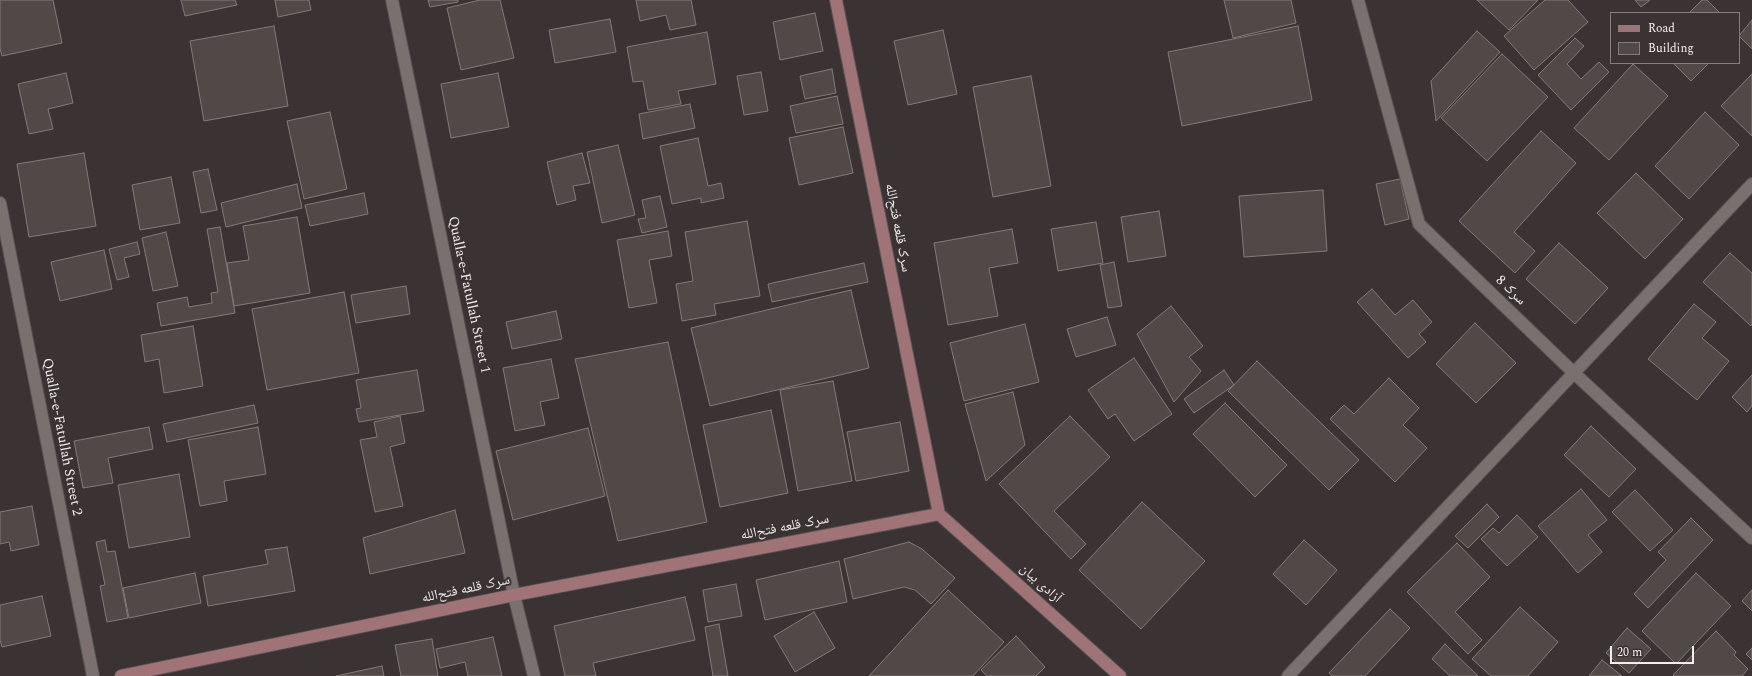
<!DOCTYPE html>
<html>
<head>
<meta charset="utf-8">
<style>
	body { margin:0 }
	#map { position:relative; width:1752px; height:676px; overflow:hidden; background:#3b3333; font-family:Spectral,serif }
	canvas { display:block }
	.legend { position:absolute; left:1610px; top:12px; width:130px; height:52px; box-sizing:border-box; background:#3b3333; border:1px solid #857e7e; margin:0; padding:5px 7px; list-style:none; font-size:12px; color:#f3eeee }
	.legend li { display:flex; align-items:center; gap:8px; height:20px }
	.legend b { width:20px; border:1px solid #857e7e }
	.scale { position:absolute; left:1610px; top:646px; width:84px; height:18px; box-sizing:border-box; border:2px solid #f3eeee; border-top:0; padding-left:5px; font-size:12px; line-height:14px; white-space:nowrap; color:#f3eeee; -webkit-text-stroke:3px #3b3333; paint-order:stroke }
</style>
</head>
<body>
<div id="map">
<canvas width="1752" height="676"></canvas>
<ul class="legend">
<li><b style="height:5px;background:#a07377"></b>Road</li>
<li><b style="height:11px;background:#514848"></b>Building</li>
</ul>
<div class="scale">20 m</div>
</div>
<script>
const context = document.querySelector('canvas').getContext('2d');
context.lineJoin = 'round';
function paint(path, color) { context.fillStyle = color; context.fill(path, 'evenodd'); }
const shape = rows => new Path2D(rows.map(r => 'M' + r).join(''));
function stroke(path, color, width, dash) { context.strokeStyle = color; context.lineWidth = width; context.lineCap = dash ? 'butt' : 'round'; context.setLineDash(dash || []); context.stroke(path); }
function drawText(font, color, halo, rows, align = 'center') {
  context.font = font + ' Spectral,"Noto Naskh Arabic",serif'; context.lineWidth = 4; context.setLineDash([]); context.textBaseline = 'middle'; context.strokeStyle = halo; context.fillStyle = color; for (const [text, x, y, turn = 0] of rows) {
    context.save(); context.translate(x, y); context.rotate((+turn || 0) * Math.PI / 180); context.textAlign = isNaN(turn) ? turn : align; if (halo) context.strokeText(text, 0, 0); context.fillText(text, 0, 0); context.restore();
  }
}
const building = shape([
	[0,0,53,0,62,43,2,56,0,48,0,0],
	[181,0,235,0,237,5,185,16,181,0],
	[275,0,309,0,311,10,278,17,275,0],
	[428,0,458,0,458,2,430,7,428,0],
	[480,0,500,0,514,58,461,70,447,8,480,0],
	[636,0,691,0,696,25,670,30,666,15,640,21,636,0],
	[1224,0,1291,0,1296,23,1233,38,1224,0],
	[1477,0,1538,0,1509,30,1477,0],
	[1545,0,1568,0,1588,22,1534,70,1504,36,1545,0],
	[1635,0,1650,0,1641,7,1635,0],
	[1702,0,1707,0,1720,13,1689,13,1702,0],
	[815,13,823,51,780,60,773,22,815,13],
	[610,19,616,52,555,63,549,30,610,19],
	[1752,20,1752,49,1739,36,1752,20],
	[274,26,288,106,204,121,190,41,274,26],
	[1298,26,1312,100,1182,126,1168,52,1298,26],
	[943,30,957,94,908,105,894,41,943,30],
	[1477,31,1500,52,1436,121,1431,81,1477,31],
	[707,32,716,84,678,91,681,104,648,110,643,81,633,82,627,47,707,32],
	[1575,38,1584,46,1567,64,1581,79,1599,62,1609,72,1571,110,1538,75,1575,38],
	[1502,54,1548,97,1487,161,1441,118,1502,54],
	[1673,63,1709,63,1691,81,1673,63],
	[1633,64,1668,96,1609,160,1574,128,1633,64],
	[832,69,836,93,805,99,800,76,832,69],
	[761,72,768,111,744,115,737,76,761,72],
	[66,73,73,103,48,109,53,129,29,134,18,84,66,73],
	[498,73,509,127,451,138,441,84,498,73],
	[1752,74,1752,136,1721,106,1752,74],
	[1031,76,1051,186,993,197,973,87,1031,76],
	[837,96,843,124,796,133,790,106,837,96],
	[690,104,695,128,643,139,639,114,690,104],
	[330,112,347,189,304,199,287,121,330,112],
	[1705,112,1739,145,1689,199,1655,166,1705,112],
	[843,127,853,173,799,185,789,138,843,127],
	[1541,131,1576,163,1514,232,1535,251,1515,273,1459,221,1541,131],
	[698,138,708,186,721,183,724,198,701,203,701,198,672,204,660,146,698,138],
	[618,145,635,215,602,223,587,152,618,145],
	[84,153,96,226,29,237,17,164,84,153],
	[582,153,590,183,573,186,576,200,557,205,547,162,582,153],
	[208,169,217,210,201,213,193,172,208,169],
	[1636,173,1683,219,1645,259,1597,213,1636,173],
	[171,177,180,223,140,230,132,185,171,177],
	[1400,179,1409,219,1385,225,1376,184,1400,179],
	[297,184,302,208,226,227,221,203,297,184],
	[1323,190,1327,251,1244,257,1239,196,1323,190],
	[364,193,368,214,310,226,305,205,364,193],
	[660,196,667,227,642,233,638,219,646,218,642,200,660,196],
	[1159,211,1166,256,1128,262,1121,217,1159,211],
	[297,217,310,293,234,306,227,263,249,260,243,226,297,217],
	[747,221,760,296,714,304,716,315,682,321,676,284,693,281,685,232,747,221],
	[1096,222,1103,263,1058,271,1051,229,1096,222],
	[220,227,235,313,161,326,157,303,187,297,189,307,212,303,211,293,218,292,207,229,220,227],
	[1012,229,1018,263,989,268,998,316,948,325,934,243,1012,229],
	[668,231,672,256,649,260,657,303,629,308,617,240,668,231],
	[166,232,178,286,153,291,142,238,166,232],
	[137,242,140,254,124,258,129,277,117,280,109,249,137,242],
	[1559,243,1608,288,1575,324,1526,279,1559,243],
	[104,250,112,289,60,301,51,262,104,250],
	[1730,253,1752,273,1752,324,1751,326,1703,282,1730,253],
	[1114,262,1122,306,1108,308,1100,265,1114,262],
	[864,263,868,282,772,302,768,284,864,263],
	[406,286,410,314,356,323,351,295,406,286],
	[1372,289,1395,315,1413,300,1432,322,1419,334,1426,342,1408,358,1357,302,1372,289],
	[851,290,869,368,710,406,691,328,851,290],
	[344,292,359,373,267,390,252,309,344,292],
	[1694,304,1716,322,1702,338,1729,361,1697,400,1648,359,1694,304],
	[1171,306,1203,346,1189,357,1201,371,1174,402,1137,334,1171,306],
	[556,311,562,339,512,349,506,322,556,311],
	[1107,317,1116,345,1076,357,1067,329,1107,317],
	[1475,323,1516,363,1476,403,1436,364,1475,323],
	[1025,324,1039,382,964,401,950,343,1025,324],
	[193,326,203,386,164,393,159,359,145,362,141,335,193,326],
	[668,342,707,522,618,541,575,359,668,342],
	[1134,358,1172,414,1134,441,1115,414,1108,419,1088,390,1134,358],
	[551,359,559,398,540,402,545,425,515,431,503,368,551,359],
	[1257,361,1359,460,1329,490,1228,391,1257,361],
	[417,370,424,411,359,422,356,409,361,408,356,380,417,370],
	[1224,370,1234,385,1194,413,1184,399,1224,370],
	[1752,375,1752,406,1747,412,1732,397,1752,375],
	[1389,378,1419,408,1403,425,1427,448,1395,482,1330,419,1344,405,1354,414,1389,378],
	[833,381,852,481,798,491,780,390,833,381],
	[1013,392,1025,445,986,481,965,404,1013,392],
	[1225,403,1287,465,1255,497,1193,434,1225,403],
	[254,405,258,423,167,442,163,424,254,405],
	[771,410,788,493,720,507,703,425,771,410],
	[400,416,405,443,390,447,403,506,375,512,360,440,377,437,374,422,400,416],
	[1070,416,1110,457,1054,511,1086,544,1071,559,999,484,1070,416],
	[900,422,909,471,856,481,847,432,900,422],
	[1591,426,1636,469,1609,497,1564,455,1591,426],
	[149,427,153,449,108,458,113,483,83,488,74,441,149,427],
	[258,427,266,474,224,481,227,501,200,506,188,440,258,427],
	[588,428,605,496,513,520,496,451,588,428],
	[179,474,190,537,129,548,118,485,179,474],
	[1581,489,1607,520,1588,535,1602,552,1578,573,1538,526,1581,489],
	[1635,490,1673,530,1650,551,1612,512,1635,490],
	[1142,502,1205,561,1141,629,1079,570,1142,502],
	[1487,504,1499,517,1468,548,1455,536,1487,504],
	[32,506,39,545,11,551,9,542,0,544,0,512,32,506],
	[455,510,465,553,370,574,363,538,455,510],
	[1517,515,1538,537,1507,566,1481,539,1493,528,1499,533,1517,515],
	[1691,518,1713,540,1648,608,1634,594,1666,560,1658,552,1691,518],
	[105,540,107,552,115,551,128,618,107,622,100,586,105,585,96,542,105,540],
	[1304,540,1337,570,1306,605,1273,574,1304,540],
	[909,542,922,549,955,578,931,604,915,590,904,587,853,599,844,559,909,542],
	[1457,543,1490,577,1455,612,1482,640,1468,654,1407,592,1457,543],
	[287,547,295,591,208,606,203,576,268,564,265,550,287,547],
	[839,561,847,602,765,620,756,580,839,561],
	[195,573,201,603,129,618,123,588,195,573],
	[1696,573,1731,606,1676,664,1642,631,1696,573],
	[736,584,742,616,708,622,703,590,736,584],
	[948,590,1004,642,973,676,869,676,948,590],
	[1752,590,1752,611,1742,601,1752,590],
	[42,596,51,636,2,647,0,640,0,605,42,596],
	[685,597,695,640,593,663,596,676,565,676,554,626,685,597],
	[1520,607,1558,642,1528,676,1491,676,1472,659,1520,607],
	[1390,609,1410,628,1365,676,1332,676,1329,673,1390,609],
	[814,612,835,648,795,672,774,636,814,612],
	[719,624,728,676,713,676,705,627,719,624],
	[1627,628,1651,649,1629,673,1606,653,1627,628],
	[1716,631,1736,652,1734,655,1748,669,1742,676,1674,676,1673,675,1716,631],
	[1016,636,1045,667,1036,676,987,676,981,670,1016,636],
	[493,637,502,676,468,676,465,662,440,668,436,649,493,637],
	[432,639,438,676,401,676,395,645,432,639],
	[1445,644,1478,676,1450,676,1432,659,1445,644],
	[1752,648,1752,660,1746,654,1752,648],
	[1602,660,1622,676,1589,676,1602,660],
	[382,666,384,676,336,676,382,666]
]);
const minor = shape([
	[392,0,514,595,534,676],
	[1358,0,1419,224,1574,373,1752,538],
	[0,203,93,676],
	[1288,676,1752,184]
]);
const secondary = shape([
	[836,0,939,514],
	[939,514,1120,676],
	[121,676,514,595,939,514]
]);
const streetNames = [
	["سرک قلعه فتح‌الله",897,228,79],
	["سرک 8",1510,291,44],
	["Qualla-e-Fatullah Street 1",468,295,78],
	["Qualla-e-Fatullah Street 2",61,437,79],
	["سرک قلعه فتح‌الله",785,528,-11],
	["آزادی بیان",1040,584,42],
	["سرک قلعه فتح‌الله",466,590,-12]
];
paint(building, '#514848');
stroke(building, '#847a7a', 1);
stroke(minor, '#585151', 14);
stroke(secondary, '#585151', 14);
stroke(minor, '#7a7070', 12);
stroke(secondary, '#a07377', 12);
drawText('14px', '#f3eeee', '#3b3333', streetNames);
</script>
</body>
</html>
